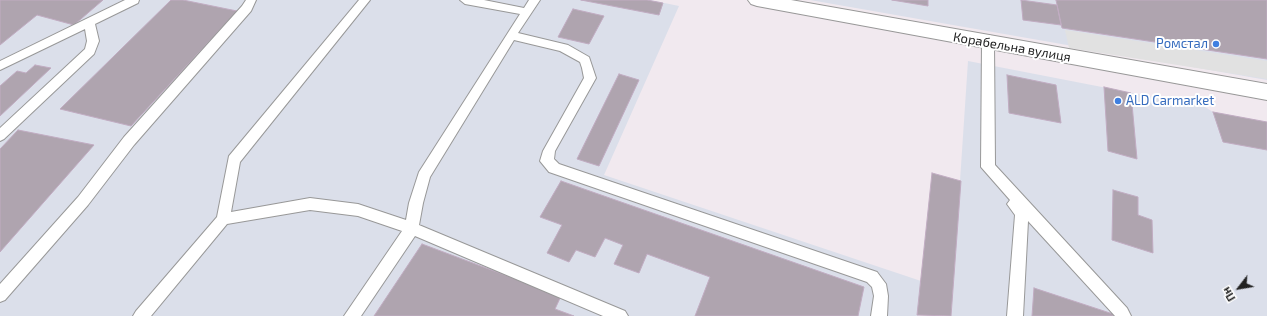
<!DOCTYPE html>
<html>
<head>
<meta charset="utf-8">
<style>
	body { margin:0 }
	#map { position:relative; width:1267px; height:316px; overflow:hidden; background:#f1e9ef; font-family:"Exo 2",sans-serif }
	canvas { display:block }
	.north { position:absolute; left:1219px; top:268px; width:40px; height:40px; -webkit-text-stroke:3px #fff; paint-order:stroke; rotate:239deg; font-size:11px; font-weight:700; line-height:16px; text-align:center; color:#212121 }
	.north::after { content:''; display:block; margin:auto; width:14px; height:18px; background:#212121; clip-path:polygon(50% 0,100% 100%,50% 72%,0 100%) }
</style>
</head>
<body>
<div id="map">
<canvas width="1267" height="316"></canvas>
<div class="north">Пн</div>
</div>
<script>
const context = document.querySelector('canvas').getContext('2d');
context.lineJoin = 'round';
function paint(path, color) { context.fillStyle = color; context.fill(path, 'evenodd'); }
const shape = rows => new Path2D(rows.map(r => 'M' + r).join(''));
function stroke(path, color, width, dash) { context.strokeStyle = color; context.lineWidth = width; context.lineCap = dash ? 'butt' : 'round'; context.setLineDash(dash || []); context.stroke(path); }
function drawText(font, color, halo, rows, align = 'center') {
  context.font = font + ' "Exo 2",sans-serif'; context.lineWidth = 4; context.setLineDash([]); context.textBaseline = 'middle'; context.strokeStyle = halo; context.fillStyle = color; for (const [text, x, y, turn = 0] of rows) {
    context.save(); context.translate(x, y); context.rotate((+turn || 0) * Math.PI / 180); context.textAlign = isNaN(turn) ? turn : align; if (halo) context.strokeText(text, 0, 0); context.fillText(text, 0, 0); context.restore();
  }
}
const industrial = shape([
	[0,0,650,0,679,6,604,175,921,281,917,315,919,316,0,316],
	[810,0,1267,0,1267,80],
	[968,61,1205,107,1213,112,1267,122,1267,316,951,316]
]);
const parking = shape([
	[1065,30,1267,61,1267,79,1069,48]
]);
const building = shape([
	[0,0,103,0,74,25,37,15,0,45,0,0],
	[171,0,183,0,237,11,131,126,60,109,171,0],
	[581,0,647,0,663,3,659,15,581,0],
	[892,0,928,0,928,6,892,0],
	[1021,0,1057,5,1061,25,1023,20,1021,0],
	[1056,0,1267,0,1267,59,1062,28,1056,0],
	[573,9,604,16,589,44,558,37,573,9],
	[35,65,51,68,0,116,0,86,17,71,26,73,35,65],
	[619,74,639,80,599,166,577,159,619,74],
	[1007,75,1056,85,1061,123,1009,113,1007,75],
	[1104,87,1131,93,1137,159,1108,151,1104,87],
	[1213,112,1267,122,1267,150,1223,142,1213,112],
	[18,130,94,145,0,252,0,149,18,130],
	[932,173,961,181,951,316,917,315,932,173],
	[561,181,864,287,858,316,695,316,710,277,647,254,639,273,614,264,623,245,605,238,595,257,576,250,569,262,547,253,562,225,540,217,561,181],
	[1113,190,1138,197,1138,215,1152,220,1153,253,1112,240,1113,190],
	[422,244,561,296,555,309,574,316,374,316,422,244],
	[1034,288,1113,314,1113,316,1032,316,1034,288]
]);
const service = shape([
	[125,0,139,0,138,3,95,24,99,41,94,54,4,139,0,141,0,128,85,49,87,41,85,29,0,70,0,61,125,0],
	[246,0,256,0,251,11,134,145,88,205,5,300,0,302,0,284,78,197,124,137,242,6,246,0],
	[359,0,370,0,240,162,231,212,310,198,358,204,406,220,409,203,419,172,520,14,465,4,460,0,484,0,524,8,529,0,540,0,518,33,568,45,589,57,596,78,555,151,554,159,559,164,877,272,886,284,888,296,887,316,871,316,874,296,872,287,867,282,549,172,540,161,543,151,584,78,582,68,580,62,560,51,514,40,430,177,423,203,419,225,625,311,628,316,603,316,415,236,361,316,344,316,402,231,358,216,310,210,227,224,151,316,133,316,136,311,217,217,229,156,359,0],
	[988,39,994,43,995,165,1127,308,1131,316,1115,316,1028,221,1023,316,1007,316,1015,215,1007,204,1010,200,981,167,982,43,988,39]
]);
const minor = shape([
	[748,0,791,0,1267,84,1267,100,757,6,751,4,748,0]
]);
const markers = [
	[1216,44,4,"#3f7fe0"],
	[1118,101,4,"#3f7fe0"]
];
const shopNames = [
	["Ромстал",1208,44],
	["ALD Carmarket",1126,101,"left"]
];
const streetNames = [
	["Корабельна вулиця",1012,47,10]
];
paint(industrial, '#dbdfea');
paint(parking, '#e1e1e1');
paint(building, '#afa4af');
stroke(building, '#c1acc2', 1);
stroke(service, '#989898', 2);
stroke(minor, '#989898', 2);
paint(service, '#fff');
paint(minor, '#fff');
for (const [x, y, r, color] of markers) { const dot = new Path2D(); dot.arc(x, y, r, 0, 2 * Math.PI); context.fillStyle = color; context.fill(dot); stroke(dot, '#fff', 1.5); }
drawText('13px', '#366cbe', '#fff', shopNames, 'right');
drawText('13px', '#212121', '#fff', streetNames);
</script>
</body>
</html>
